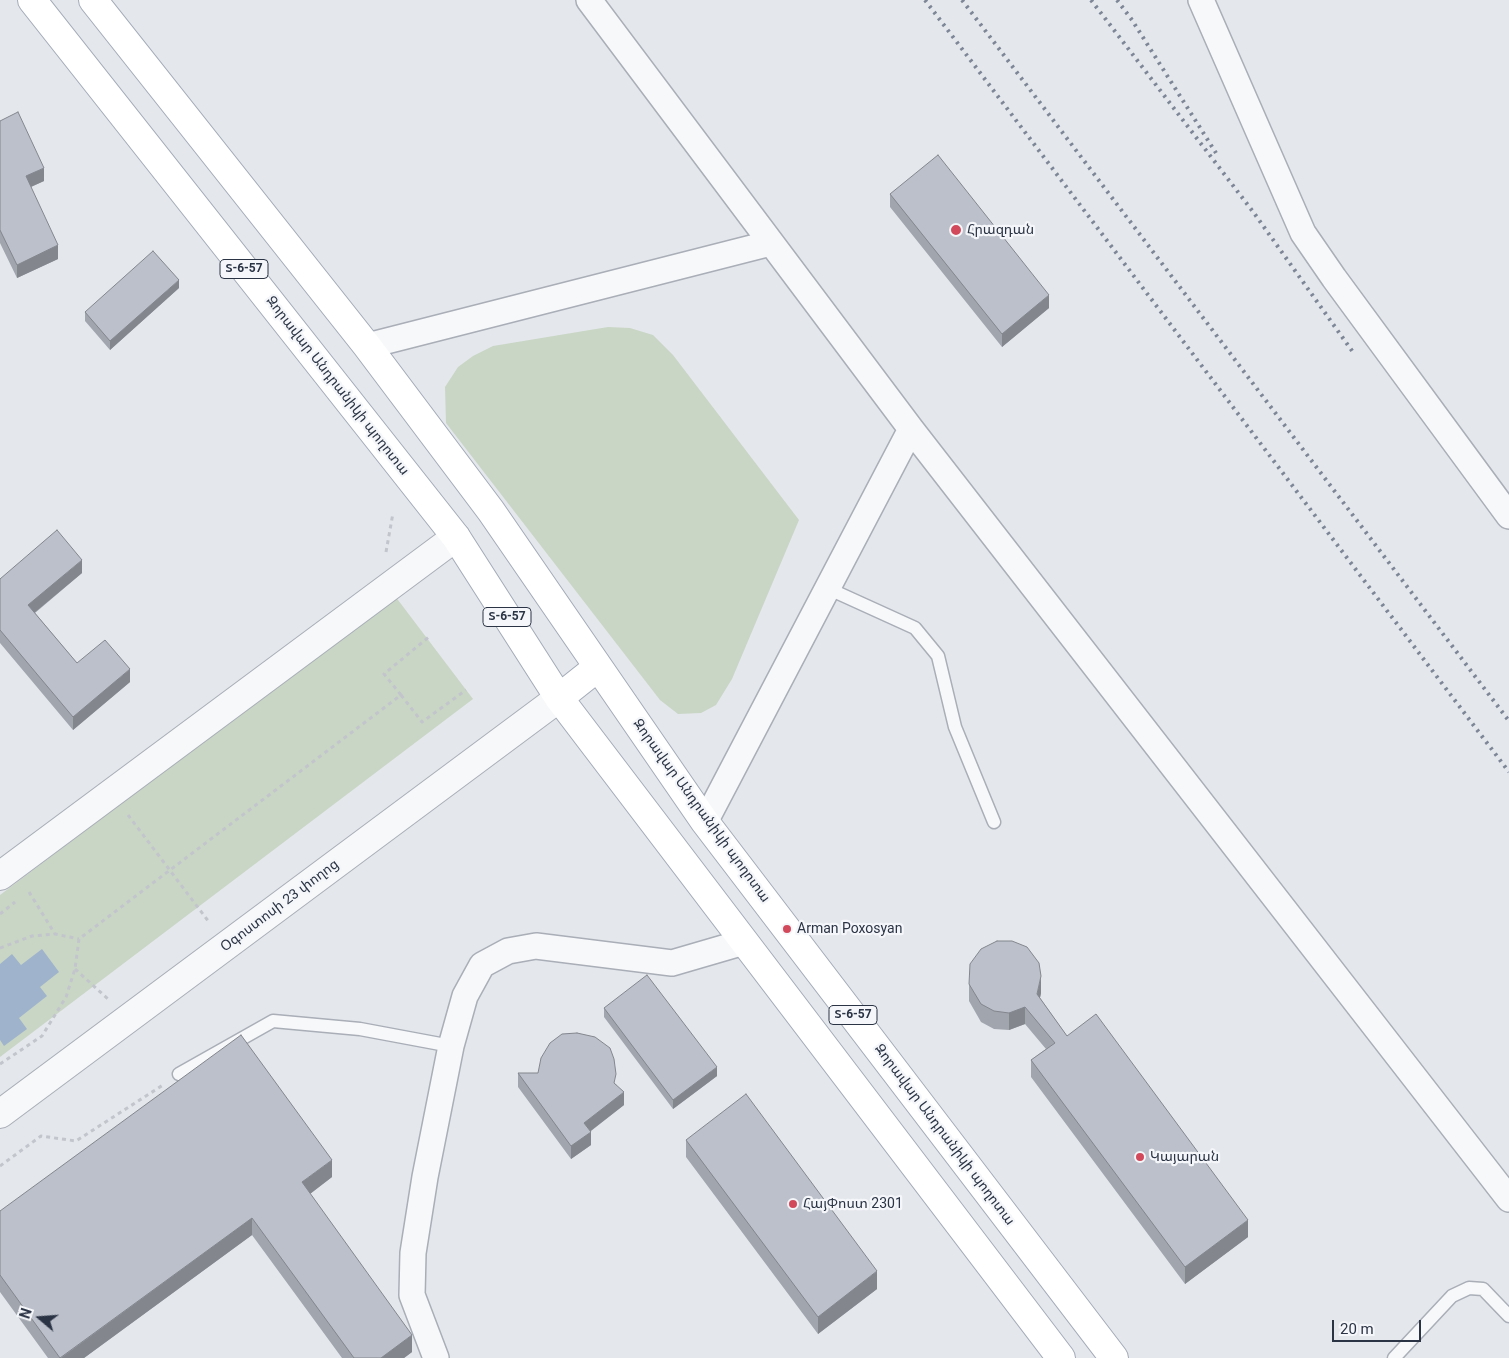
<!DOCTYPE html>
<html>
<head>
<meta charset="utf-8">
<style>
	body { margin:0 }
	#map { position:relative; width:1509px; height:1358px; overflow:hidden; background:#e4e7ec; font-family:Roboto,sans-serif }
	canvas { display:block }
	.north { position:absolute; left:15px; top:1293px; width:50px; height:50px; -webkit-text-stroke:4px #f4f6f9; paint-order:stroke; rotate:288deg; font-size:14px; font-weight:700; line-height:20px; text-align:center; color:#2b3445 }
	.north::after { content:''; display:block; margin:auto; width:18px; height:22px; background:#2b3445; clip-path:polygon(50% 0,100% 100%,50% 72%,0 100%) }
	.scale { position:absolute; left:1332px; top:1320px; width:89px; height:22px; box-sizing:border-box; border:2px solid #2b3445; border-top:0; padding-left:6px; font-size:15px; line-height:18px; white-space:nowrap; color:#2b3445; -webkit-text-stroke:4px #f4f6f9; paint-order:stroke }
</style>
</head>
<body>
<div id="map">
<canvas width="1509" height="1358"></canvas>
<div class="north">N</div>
<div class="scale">20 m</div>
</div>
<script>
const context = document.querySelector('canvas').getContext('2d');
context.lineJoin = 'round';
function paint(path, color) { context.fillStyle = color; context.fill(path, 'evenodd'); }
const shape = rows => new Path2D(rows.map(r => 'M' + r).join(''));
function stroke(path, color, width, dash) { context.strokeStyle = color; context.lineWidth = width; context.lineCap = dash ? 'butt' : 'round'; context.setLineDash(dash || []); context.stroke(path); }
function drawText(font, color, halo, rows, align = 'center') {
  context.font = font + ' Roboto,"Noto Sans Armenian",sans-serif'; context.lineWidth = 4.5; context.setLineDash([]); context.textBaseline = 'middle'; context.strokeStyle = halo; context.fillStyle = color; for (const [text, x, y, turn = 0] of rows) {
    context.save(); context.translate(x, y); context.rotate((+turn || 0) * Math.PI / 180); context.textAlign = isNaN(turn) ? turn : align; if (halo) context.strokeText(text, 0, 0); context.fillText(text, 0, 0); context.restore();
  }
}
const green = shape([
	[608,327,630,328,653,335,673,355,799,520,732,679,716,705,701,713,678,714,660,700,446,423,445,387,458,367,473,356,493,346],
	[395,596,473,699,0,1057,0,895]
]);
const water = shape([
	[42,949,59,972,40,987,47,996,19,1018,27,1029,4,1046,0,1040,0,964,12,954,21,965]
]);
const path = shape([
	[386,552,393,513],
	[401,695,422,722,466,690],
	[128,815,209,922],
	[29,892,55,934],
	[0,914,15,902],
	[0,948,32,936,55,934,79,939],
	[75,969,108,999],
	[0,1064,42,1036,66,997,75,969,79,939,401,695,384,674,430,636],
	[0,1166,41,1136,76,1141,163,1085]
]);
const service = shape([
	[827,588,915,628,938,656,955,727,994,822],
	[179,1074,273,1021,360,1029,451,1046],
	[1394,1358,1452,1296,1469,1288,1483,1289,1509,1316]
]);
const minor = shape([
	[589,0,911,429,1509,1199],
	[1201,0,1303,233,1334,278,1509,516],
	[367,346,771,243],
	[705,822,911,429],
	[436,1358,412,1295,413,1253,425,1177,451,1046,465,996,482,965,508,951,536,946,672,963,744,942]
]);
const tertiary = shape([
	[0,876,456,537],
	[0,1114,559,698]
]);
const primary = shape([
	[32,0,456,537,559,698,1061,1358],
	[93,0,367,346,491,511,705,822,1114,1358],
	[559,698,598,667]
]);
const rail = shape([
	[925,0,1509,772],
	[962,0,1509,721],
	[1091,0,1254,213,1355,355],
	[1117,0,1132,20,1216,153]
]);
const wall = shape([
	[0,121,44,181,31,187,58,259,17,278,0,243],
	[890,194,1049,308,1002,347,890,207],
	[179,288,110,350,85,321,85,312],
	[82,573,35,613,77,663,130,682,73,730,0,643,0,579],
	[969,984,1041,993,1040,998,1067,1036,1248,1237,1185,1284,1031,1077,1031,1060,1046,1049,1025,1024,1009,1030,994,1029,981,1022,969,1001],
	[604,1008,717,1076,673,1109,604,1017],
	[518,1073,538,1073,616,1084,624,1105,591,1131,591,1145,571,1159,518,1087],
	[686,1140,877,1289,818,1334,686,1157],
	[332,1177,310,1194,412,1352,404,1358,342,1358,252,1235,84,1358,48,1358,0,1292,0,1211]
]);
const shadedWall = shape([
	[44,168,44,181,26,189,26,176],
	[58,245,58,259,17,278,17,265],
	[179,280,179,288,110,350,110,341],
	[1049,295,1049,308,1002,347,1002,334],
	[82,560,82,573,28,618,28,605],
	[130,669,130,682,73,730,73,717],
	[1041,976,1041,993,1037,1011,1037,994],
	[1025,1007,1025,1024,1009,1030,1009,1013],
	[717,1067,717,1076,673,1109,673,1100],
	[624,1092,624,1105,584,1136,584,1123],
	[591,1132,591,1145,571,1159,571,1146],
	[332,1160,332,1177,302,1200,302,1182],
	[252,1218,252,1235,84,1358,61,1358],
	[1248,1220,1248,1237,1185,1284,1185,1267],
	[877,1271,877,1289,818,1334,818,1317],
	[412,1335,412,1352,404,1358,381,1358]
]);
const building = shape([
	[18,112,44,168,26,176,58,245,17,265,0,230,0,121,18,112],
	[938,155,1049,295,1002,334,890,194,938,155],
	[153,251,179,280,110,341,85,312,153,251],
	[57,530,82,560,28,605,77,663,105,640,130,669,73,717,0,630,0,579,57,530],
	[997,941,1012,941,1027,947,1039,963,1041,976,1037,994,1067,1036,1096,1014,1248,1220,1185,1267,1031,1060,1055,1043,1025,1007,1009,1013,994,1011,981,1004,969,984,970,964,981,949,997,941],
	[647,975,717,1067,673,1100,604,1008,647,975],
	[577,1033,595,1037,610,1048,614,1059,616,1074,614,1083,624,1092,584,1123,591,1132,571,1146,518,1073,538,1073,541,1058,550,1043,562,1034,577,1033],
	[241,1035,332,1160,302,1182,412,1335,381,1358,354,1358,252,1218,60,1358,0,1275,0,1211,241,1035],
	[746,1094,877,1271,818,1317,686,1140,746,1094]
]);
const markers = [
	[956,230,6,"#d1495b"],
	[787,929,5,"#d1495b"],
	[1140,1157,5,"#d1495b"],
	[793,1204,5,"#d1495b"]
];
const shields = [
	[244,269,48],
	[507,617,48],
	[853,1015,48]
];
const shieldNames = [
	["Տ-6-57",244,269],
	["Տ-6-57",507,617],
	["Տ-6-57",853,1015]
];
const poiNames = [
	["Հրազդան",967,230],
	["Arman Poxosyan",797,929],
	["Կայարան",1150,1157],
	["ՀայՓոստ 2301",803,1204]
];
const streetNames = [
	["Զորավար Անդրանիկի պողոտա",337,386,52],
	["Զորավար Անդրանիկի պողոտա",701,811,54],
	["Օգոստոսի 23 փողոց",280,906,-37],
	["Զորավար Անդրանիկի պողոտա",944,1135,53]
];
paint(green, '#c9d6c5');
paint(water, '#9fb4cc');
stroke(service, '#a9aeb7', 15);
stroke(minor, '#a9aeb7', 28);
stroke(tertiary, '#a9aeb7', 30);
stroke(primary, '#a3abb8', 30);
stroke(path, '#c2c5cb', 3, [4, 4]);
stroke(service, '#f7f8fa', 12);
stroke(minor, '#f7f8fa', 25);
stroke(tertiary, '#f7f8fa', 28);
stroke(primary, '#fff', 28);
stroke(rail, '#7d8696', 4, [2.5, 5]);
paint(wall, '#a1a5ae');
paint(shadedWall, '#83868d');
paint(building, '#bbc0ca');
stroke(building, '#83868d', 1);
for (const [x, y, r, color] of markers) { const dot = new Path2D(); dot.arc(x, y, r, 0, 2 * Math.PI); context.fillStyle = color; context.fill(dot); stroke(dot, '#f4f6f9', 2); }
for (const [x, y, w] of shields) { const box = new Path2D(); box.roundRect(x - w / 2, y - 9.5, w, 19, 4); context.fillStyle = '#f4f6f9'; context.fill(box); stroke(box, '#2b3445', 1); }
drawText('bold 12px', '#2b3445', null, shieldNames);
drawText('14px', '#2b3445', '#f4f6f9', poiNames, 'left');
drawText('14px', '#2b3445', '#f4f6f9', streetNames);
</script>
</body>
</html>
